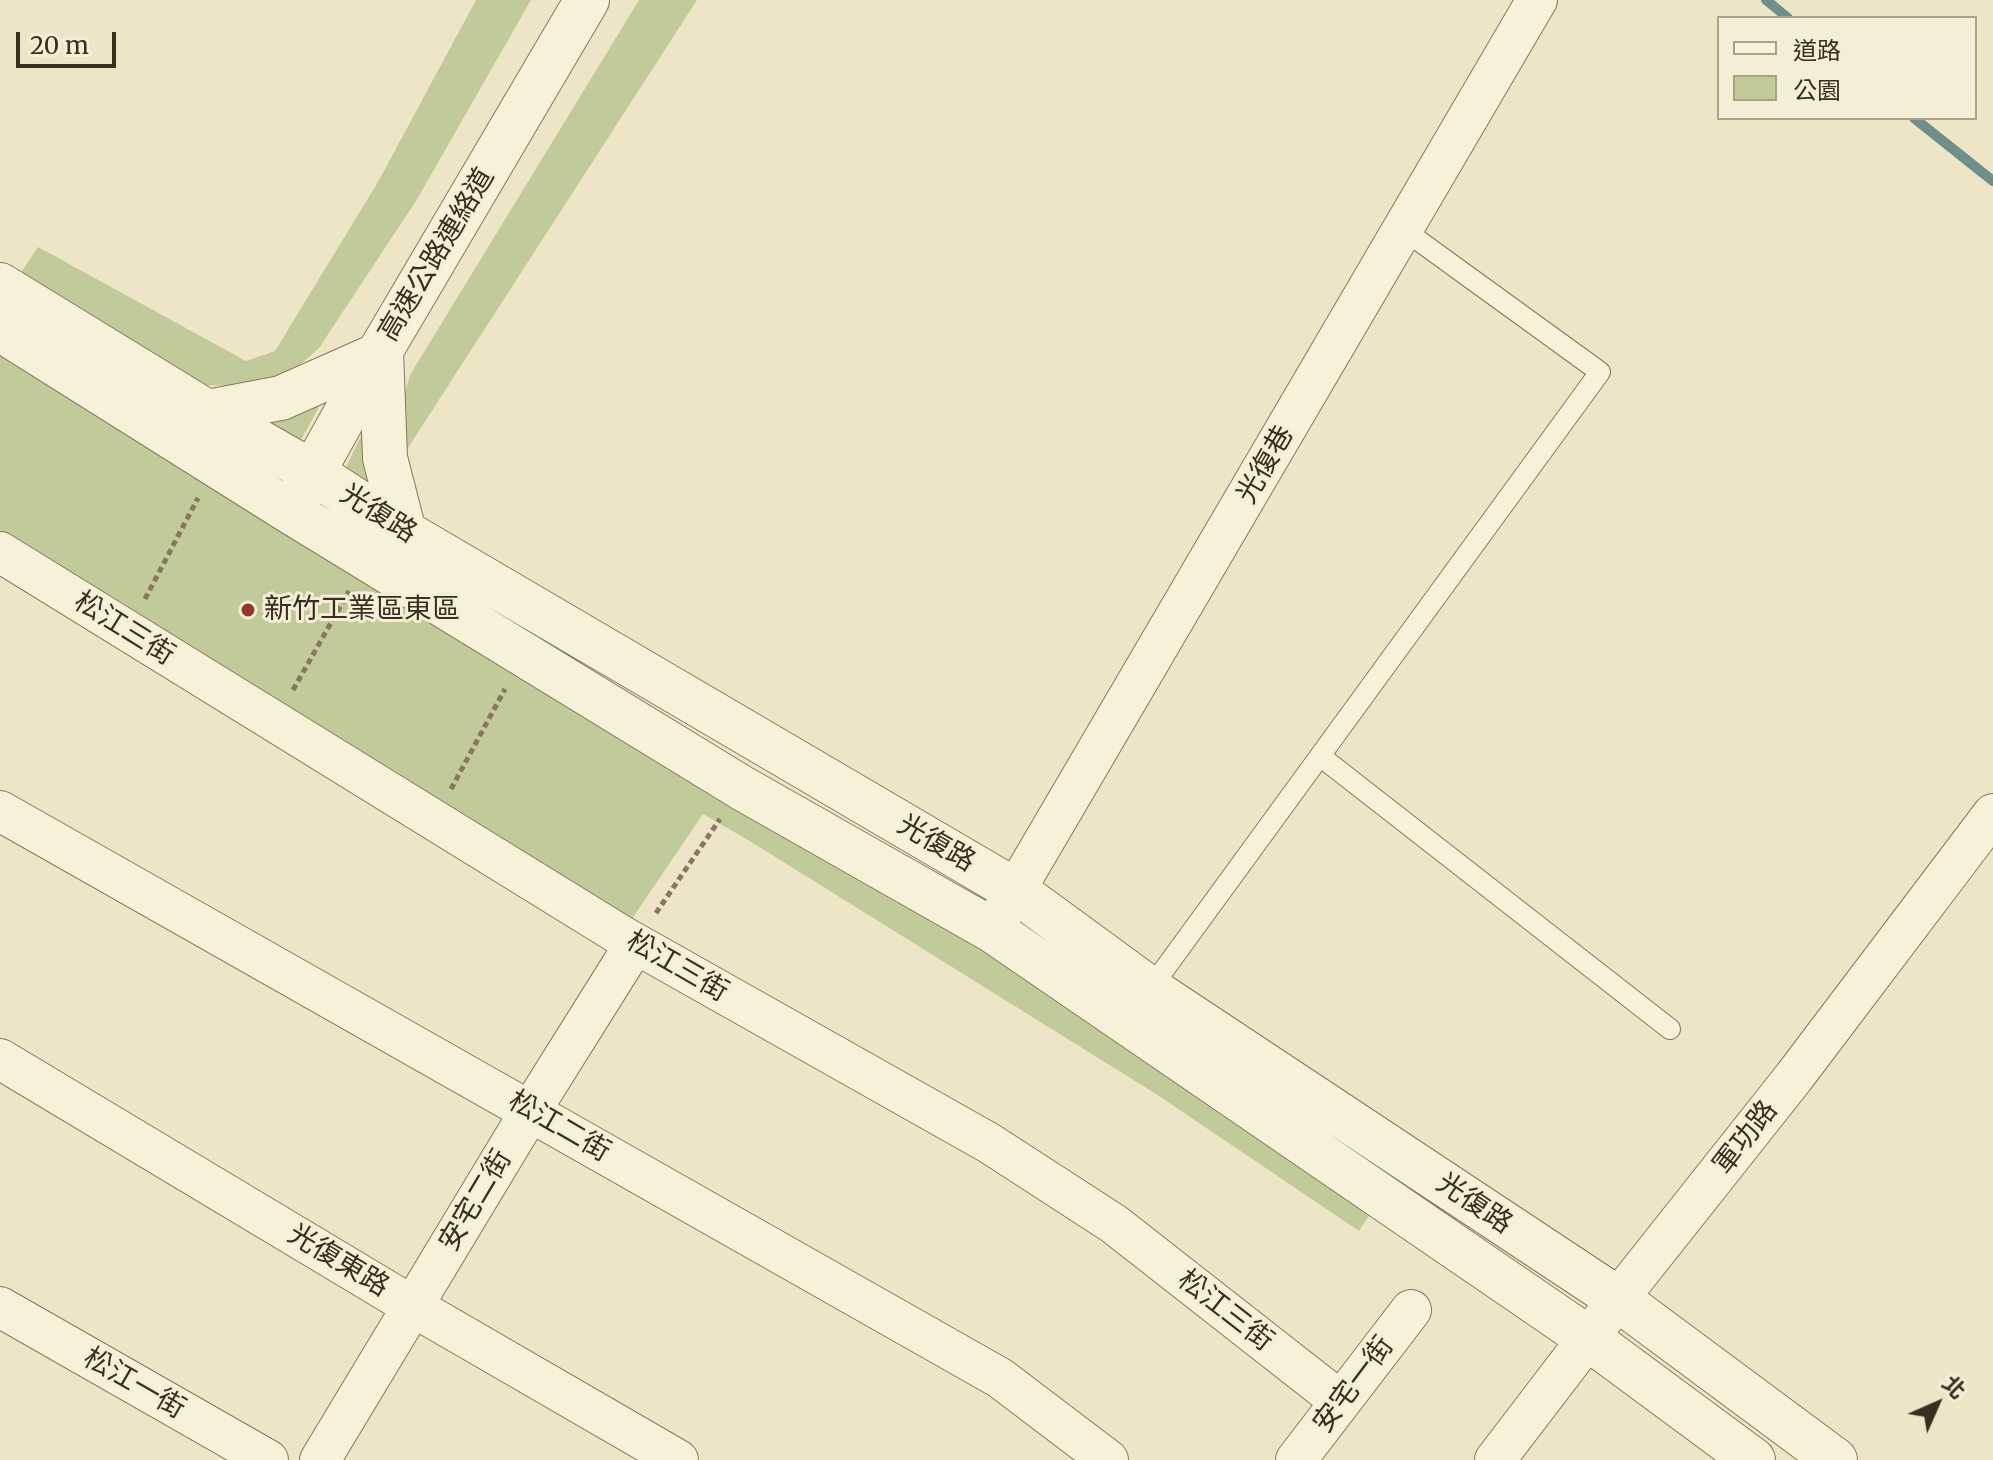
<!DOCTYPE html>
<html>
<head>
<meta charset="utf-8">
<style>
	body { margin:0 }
	#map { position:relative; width:1993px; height:1460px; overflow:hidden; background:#ede5c6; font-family:Merriweather,"Noto Sans TC",serif }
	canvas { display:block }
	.legend { position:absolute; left:1717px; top:16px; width:260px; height:104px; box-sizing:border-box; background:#f5eed6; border:2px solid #aaa18d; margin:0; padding:10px 14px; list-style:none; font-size:24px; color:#392e20 }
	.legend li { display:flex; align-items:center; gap:16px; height:40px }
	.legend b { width:40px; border:2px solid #aaa18d }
	.north { position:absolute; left:1897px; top:1364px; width:80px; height:80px; -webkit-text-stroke:6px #f5eed6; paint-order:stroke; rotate:45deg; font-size:22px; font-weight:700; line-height:32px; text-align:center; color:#392e20 }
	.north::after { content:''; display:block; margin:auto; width:28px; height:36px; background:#392e20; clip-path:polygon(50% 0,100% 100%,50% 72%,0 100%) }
	.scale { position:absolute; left:16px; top:32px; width:100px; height:36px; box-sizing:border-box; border:4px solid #392e20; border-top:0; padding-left:10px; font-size:24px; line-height:28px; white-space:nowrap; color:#392e20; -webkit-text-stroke:6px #f5eed6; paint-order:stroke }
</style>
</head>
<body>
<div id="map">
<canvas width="1993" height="1460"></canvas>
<ul class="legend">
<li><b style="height:10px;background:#f8f1da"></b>道路</li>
<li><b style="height:22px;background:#c1cb9a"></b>公園</li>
</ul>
<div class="north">北</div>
<div class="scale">20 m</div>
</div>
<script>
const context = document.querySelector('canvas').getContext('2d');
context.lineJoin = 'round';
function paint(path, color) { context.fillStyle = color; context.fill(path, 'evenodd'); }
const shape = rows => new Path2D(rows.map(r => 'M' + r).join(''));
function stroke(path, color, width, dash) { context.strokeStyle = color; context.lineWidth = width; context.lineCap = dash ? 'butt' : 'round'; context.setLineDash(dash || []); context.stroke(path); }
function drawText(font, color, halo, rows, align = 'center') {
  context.font = font + ' Merriweather,"Noto Sans TC",serif'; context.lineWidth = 6; context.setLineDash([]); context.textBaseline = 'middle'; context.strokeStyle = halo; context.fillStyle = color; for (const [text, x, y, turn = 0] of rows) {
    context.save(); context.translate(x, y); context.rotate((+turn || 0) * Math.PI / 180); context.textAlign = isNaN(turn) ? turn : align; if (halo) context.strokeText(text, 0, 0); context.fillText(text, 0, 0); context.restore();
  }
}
const green = shape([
	[476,0,531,0,416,201,319,348,286,377,236,386,192,385,16,280,38,247,246,361,275,351,378,182],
	[639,0,697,0,404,454,397,418,410,375],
	[0,344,990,938,1376,1205,1359,1231,1156,1094,748,840,703,814,627,926,0,542],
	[327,392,294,453,266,419],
	[369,419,376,487,340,480]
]);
const stream = shape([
	[1766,0,1788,18],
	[1914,118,1993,181]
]);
const path = shape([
	[145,599,198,498],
	[293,690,349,591],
	[451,789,505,689],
	[656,913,720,819]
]);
const service = shape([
	[1320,756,1670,1029],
	[1150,989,1600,372,1404,230]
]);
const minor = shape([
	[0,552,622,936,989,1143,1114,1224,1340,1401],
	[0,811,1000,1378,1108,1460],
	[992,930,1537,0],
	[0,1059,412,1306,678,1460],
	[0,1307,268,1460],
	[320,1460,531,1110,635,944],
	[1296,1460,1411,1310],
	[1495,1460,1618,1299,1794,1077,1993,814]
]);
const tertiary = shape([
	[0,285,207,412,312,472,404,532,1016,891,1150,989,1618,1299,1835,1460],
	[0,329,291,512,742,788,992,930,1588,1338,1753,1460],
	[381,350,385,458,404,532],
	[207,412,281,398,378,355],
	[298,499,381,350,587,0]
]);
const markers = [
	[248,610,8,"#95362e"]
];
const streetNames = [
	["高速公路連絡道",437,255,-59],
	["光復巷",1266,465,-60],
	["光復路",378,514,32],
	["松江三街",124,629,32],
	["光復路",936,844,30],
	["松江三街",677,967,30],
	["松江二街",559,1127,30],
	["軍功路",1746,1138,-52],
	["安宅二街",476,1201,-59],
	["光復路",1474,1204,34],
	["光復東路",338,1261,31],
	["松江三街",1225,1311,38],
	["松江一街",134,1384,30],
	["安宅一街",1354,1385,-53]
];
const poiNames = [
	["新竹工業區東區",264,610]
];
paint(green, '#c1cb9a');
stroke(stream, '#6e8f8a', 10);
stroke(service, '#88775c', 22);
stroke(minor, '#88775c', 42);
stroke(tertiary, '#88775c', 46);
stroke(path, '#88775c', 5, [6, 4]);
stroke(service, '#f8f1da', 20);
stroke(minor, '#f8f1da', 40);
stroke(tertiary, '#f8f1da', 44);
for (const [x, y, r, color] of markers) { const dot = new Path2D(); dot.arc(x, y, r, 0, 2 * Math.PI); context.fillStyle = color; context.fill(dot); stroke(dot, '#f5eed6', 3); }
drawText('28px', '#392e20', '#f5eed6', streetNames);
drawText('28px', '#392e20', '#f5eed6', poiNames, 'left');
</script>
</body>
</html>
